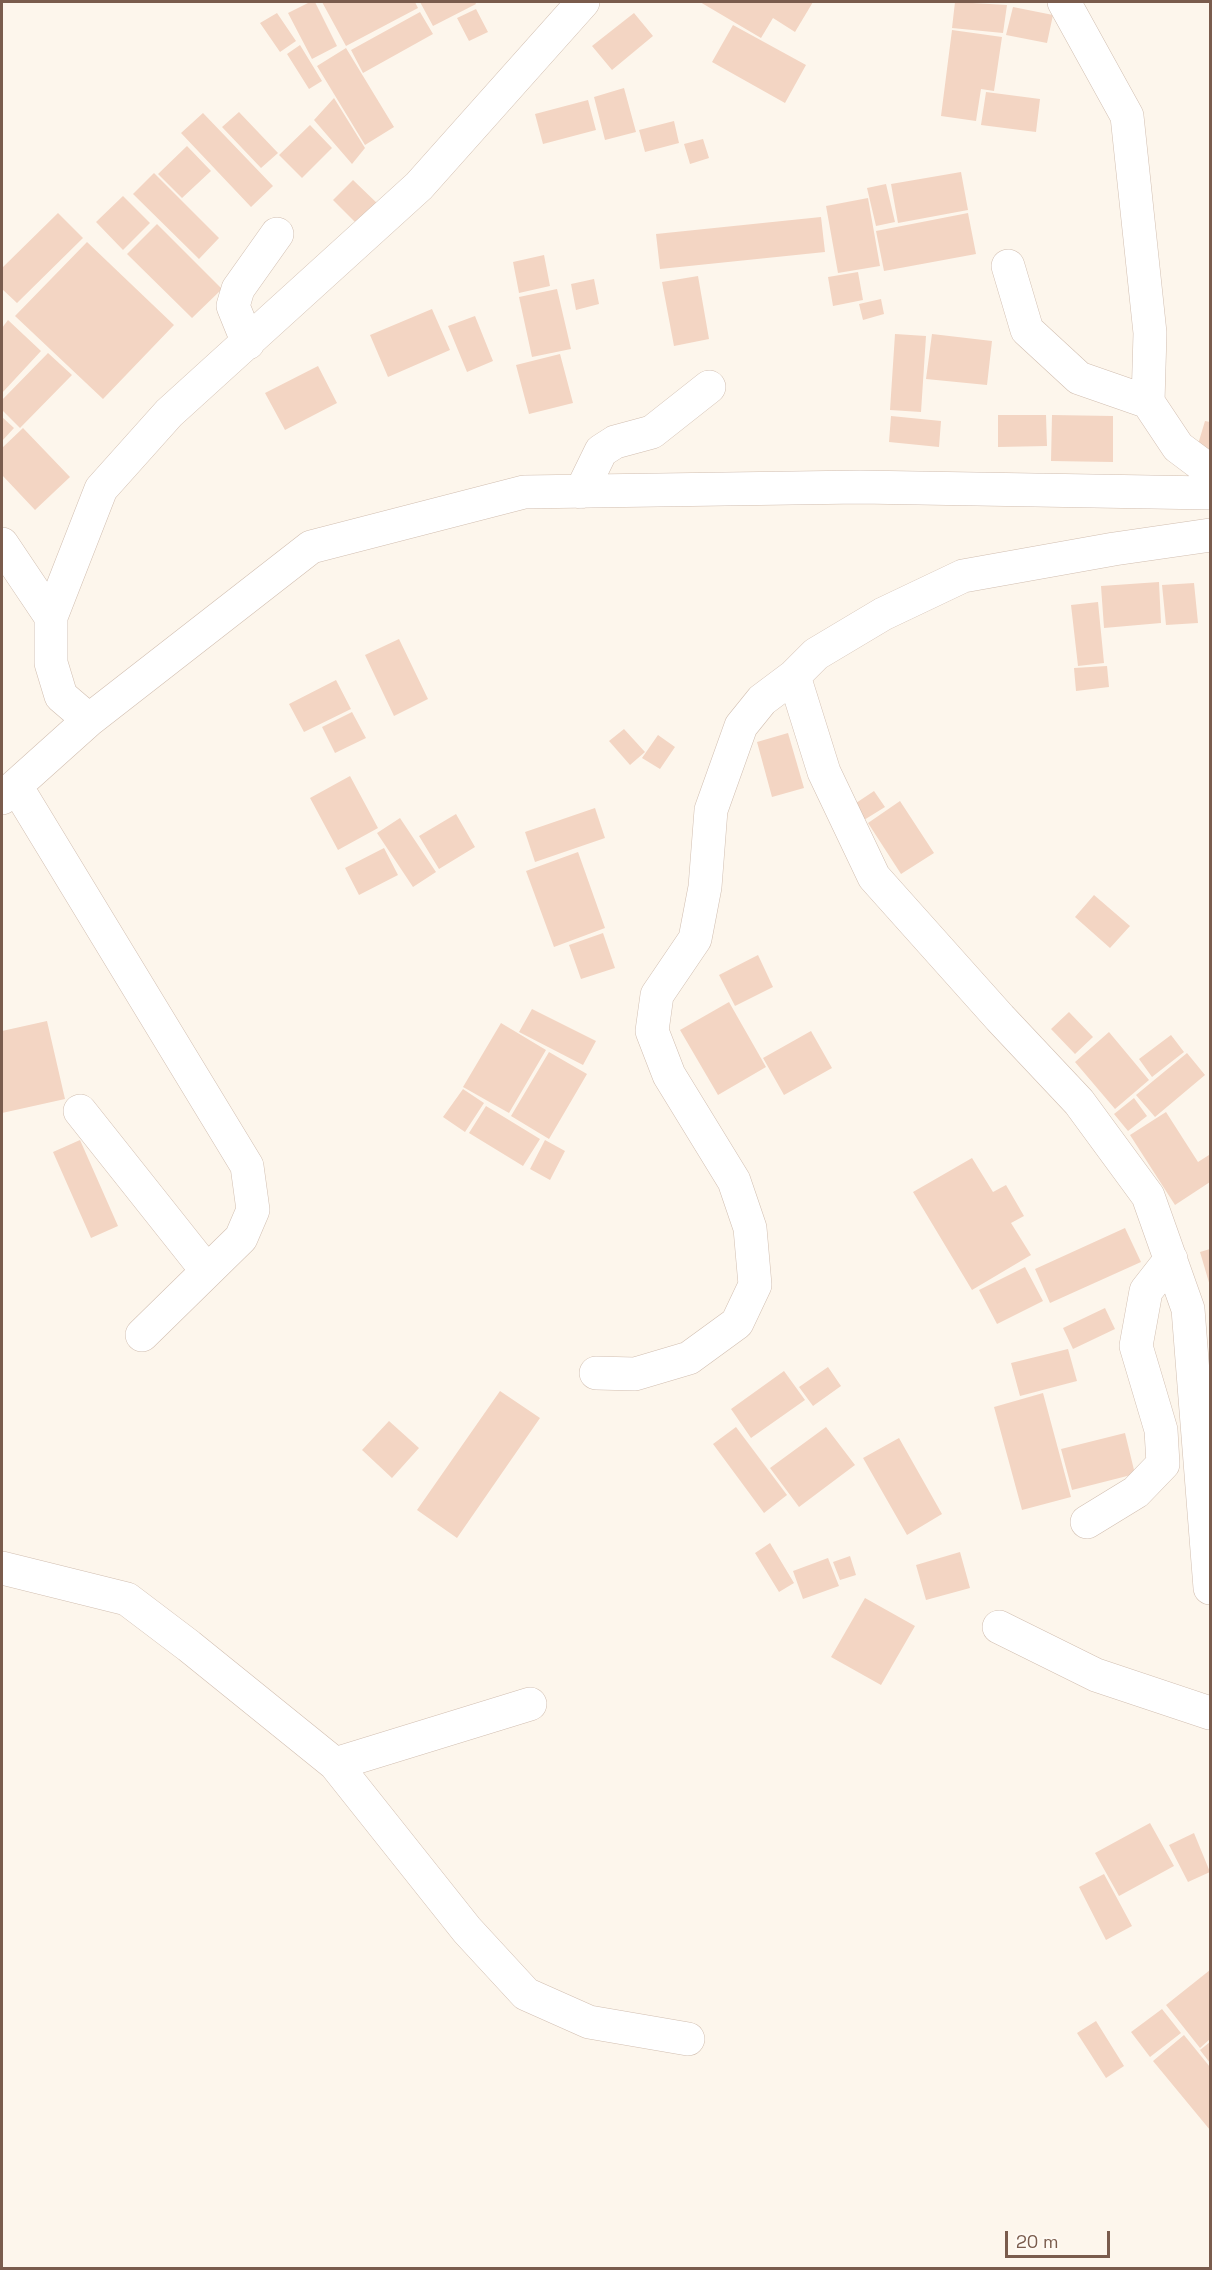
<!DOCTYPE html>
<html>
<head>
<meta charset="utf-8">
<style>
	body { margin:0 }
	#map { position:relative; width:1212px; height:2270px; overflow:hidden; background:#fdf6ec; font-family:"Space Grotesk",sans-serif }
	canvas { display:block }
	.frame { position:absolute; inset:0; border:3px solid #7a5c4d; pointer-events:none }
	.scale { position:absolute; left:1005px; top:2231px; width:105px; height:27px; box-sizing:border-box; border:3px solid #7a5c4d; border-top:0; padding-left:8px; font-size:18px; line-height:21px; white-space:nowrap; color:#7a5c4d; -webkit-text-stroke:4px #fffaf3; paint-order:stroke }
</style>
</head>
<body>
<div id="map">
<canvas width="1212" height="2270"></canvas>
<div class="frame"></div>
<div class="scale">20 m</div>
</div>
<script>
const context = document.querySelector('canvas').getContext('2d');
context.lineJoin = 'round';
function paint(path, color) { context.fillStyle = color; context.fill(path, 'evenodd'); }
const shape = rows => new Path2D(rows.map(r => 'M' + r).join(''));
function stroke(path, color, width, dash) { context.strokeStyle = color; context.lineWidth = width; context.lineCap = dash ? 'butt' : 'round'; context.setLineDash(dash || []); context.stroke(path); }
const building = shape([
	[310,2,315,2,337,46,312,59,288,13],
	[322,2,415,2,418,8,346,46],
	[420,2,475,2,476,4,433,26],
	[700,2,813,2,795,32,773,18,761,38],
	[955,2,1007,5,1003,33,952,28],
	[1013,7,1053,15,1047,43,1006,35],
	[476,9,488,32,469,41,457,18],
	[420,12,433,34,363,73,351,50],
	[277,13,296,41,280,52,260,23],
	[634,13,653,36,612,70,592,46],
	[733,25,806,65,785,103,712,62],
	[952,30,1002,37,994,91,981,89,976,121,941,116],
	[300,45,322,81,309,89,287,54],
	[346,48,394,127,365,145,317,66],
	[624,88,636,132,605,140,594,97],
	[986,92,1040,99,1036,132,981,125],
	[334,98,365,148,352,164,314,120],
	[588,100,596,130,543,144,535,114],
	[239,112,278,153,261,168,222,127],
	[203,113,273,186,251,207,181,133],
	[674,121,679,143,645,152,639,130],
	[310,125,332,148,302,178,279,155],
	[703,139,709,158,690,164,684,144],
	[187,146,211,171,182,198,158,174],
	[961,172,968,210,898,223,891,184],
	[154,173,219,238,199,259,133,194],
	[353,180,380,206,360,227,333,200],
	[886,184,895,222,876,226,867,188],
	[123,196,150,223,123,250,96,222],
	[868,198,880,266,838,273,826,206],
	[58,213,83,238,17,303,2,289,2,268],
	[968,213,976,254,884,271,876,231],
	[821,217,825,252,660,269,656,234],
	[157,224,222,289,192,318,127,254],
	[87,242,174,325,103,399,15,316],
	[544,255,550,286,519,293,513,262],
	[858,272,863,300,833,306,828,277],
	[698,276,709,339,674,346,662,282],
	[594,279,599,304,576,310,571,284],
	[557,289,571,349,532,357,519,297],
	[881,299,884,314,863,320,859,304],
	[432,309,450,350,388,377,370,335],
	[475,316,493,361,467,372,448,326],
	[8,320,41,351,2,393,2,328],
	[895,334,926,336,921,412,890,410],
	[932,334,992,341,987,385,926,379],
	[48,353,72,375,20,428,2,410,2,400],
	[560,354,573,403,529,414,516,365],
	[318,366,337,403,285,430,265,393],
	[998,415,1046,415,1047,446,998,447],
	[1052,415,1113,416,1113,462,1051,461],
	[891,416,941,421,939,447,889,442],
	[2,417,14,428,2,441],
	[1205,421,1210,422,1210,455,1196,451],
	[23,428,70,477,35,510,2,475,2,448],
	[1159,582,1161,623,1104,628,1101,586],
	[1194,583,1198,623,1166,625,1162,585],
	[1098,602,1104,663,1078,666,1071,605],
	[399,639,428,699,394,716,365,655],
	[1107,666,1109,687,1076,691,1074,668],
	[336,680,351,709,304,732,289,704],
	[352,712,366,738,335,753,322,727],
	[624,729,645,752,630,765,609,741],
	[788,733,804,788,772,797,757,742],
	[658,735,675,747,660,769,642,758],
	[350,776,378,828,338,850,310,798],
	[874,791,885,807,864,820,853,805],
	[900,801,934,853,901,874,868,823],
	[595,808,605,838,535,862,525,832],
	[456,814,475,847,439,869,419,836],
	[400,818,436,872,413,887,377,833],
	[384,848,398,875,359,895,345,868],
	[578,852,605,928,554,947,526,871],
	[1094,895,1130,926,1110,948,1075,917],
	[603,933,615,968,581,979,569,945],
	[758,955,773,987,735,1006,719,975],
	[729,1002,766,1067,718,1095,680,1030],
	[532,1009,596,1041,583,1065,519,1032],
	[1069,1012,1093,1037,1075,1054,1051,1029],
	[47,1021,65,1099,2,1113,2,1031],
	[501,1023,546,1050,509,1113,463,1087],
	[811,1031,832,1068,784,1095,763,1058],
	[1109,1032,1149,1080,1115,1109,1075,1062],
	[1171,1035,1184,1052,1152,1077,1139,1059],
	[549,1052,587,1074,549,1139,511,1116],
	[1187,1053,1205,1075,1155,1117,1136,1095],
	[463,1089,484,1103,465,1132,443,1117],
	[1134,1098,1147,1116,1128,1131,1114,1114],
	[486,1106,540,1139,523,1166,469,1133],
	[1166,1112,1198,1162,1209,1155,1210,1157,1210,1182,1175,1205,1130,1135],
	[80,1140,118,1226,91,1238,53,1152],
	[545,1140,565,1151,550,1180,530,1169],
	[972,1158,993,1192,1006,1185,1024,1216,1011,1223,1031,1255,972,1290,913,1192],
	[1125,1228,1141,1262,1050,1303,1035,1269],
	[1210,1249,1210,1286,1200,1252],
	[1025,1267,1043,1301,997,1324,979,1290],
	[1105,1308,1115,1329,1073,1349,1063,1328],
	[1068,1349,1077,1381,1020,1396,1011,1363],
	[828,1367,841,1386,813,1406,799,1387],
	[784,1371,805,1400,751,1438,731,1409],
	[500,1391,540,1418,457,1538,417,1510],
	[1043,1393,1071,1497,1022,1510,994,1407],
	[389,1421,419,1448,392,1478,362,1450],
	[736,1427,787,1495,764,1513,713,1444],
	[826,1427,855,1465,799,1507,770,1468],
	[1125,1433,1135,1474,1072,1490,1061,1449],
	[899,1438,942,1514,907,1535,863,1458],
	[770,1543,794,1583,779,1592,755,1553],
	[960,1552,970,1588,926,1600,916,1565],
	[850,1556,856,1575,840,1580,833,1562],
	[828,1558,839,1586,803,1599,793,1571],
	[865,1598,915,1626,881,1685,831,1657],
	[1150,1823,1174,1866,1119,1896,1095,1853],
	[1194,1833,1210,1872,1188,1882,1169,1845],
	[1104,1874,1132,1926,1106,1940,1079,1887],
	[1210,1970,1210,2039,1200,2048,1166,2005],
	[1162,2009,1181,2033,1150,2057,1131,2032],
	[1096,2021,1124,2066,1106,2078,1077,2033],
	[1184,2035,1210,2067,1210,2130,1153,2061],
	[1210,2042,1210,2063,1200,2050]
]);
const minor = shape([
	[1064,2,1127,116,1150,333,1148,402,1178,447,1210,471],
	[1008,266,1027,330,1079,378,1148,402],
	[248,343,233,306,238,289,277,234],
	[581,492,601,451,615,442,652,432,709,387],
	[2,544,51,617],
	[794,676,824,772,874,877,1000,1018,1079,1102,1148,1196,1188,1309,1210,1588],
	[89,720,61,696,51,663,51,617,101,489,169,413,419,186,583,2],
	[16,786,247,1166,253,1210,241,1238,142,1335],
	[2,798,89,720,311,547,524,492,860,487,1210,493],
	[80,1111,207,1271],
	[596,1373,635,1374,689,1358,737,1323,755,1285,750,1228,734,1181,669,1075,652,1031,657,995,695,939,705,887,711,810,741,726,762,700,794,676,816,654,883,614,963,576,1114,549,1210,535],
	[1087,1522,1136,1492,1163,1464,1161,1430,1136,1346,1146,1291,1171,1259],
	[2,1568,127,1599,189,1646,335,1764,467,1930,526,1994,589,2022,688,2039],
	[999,1627,1096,1675,1210,1713],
	[335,1764,530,1704]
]);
paint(building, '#f3d5c3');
stroke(minor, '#d1beb0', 34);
stroke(minor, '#fff', 33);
</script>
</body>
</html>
